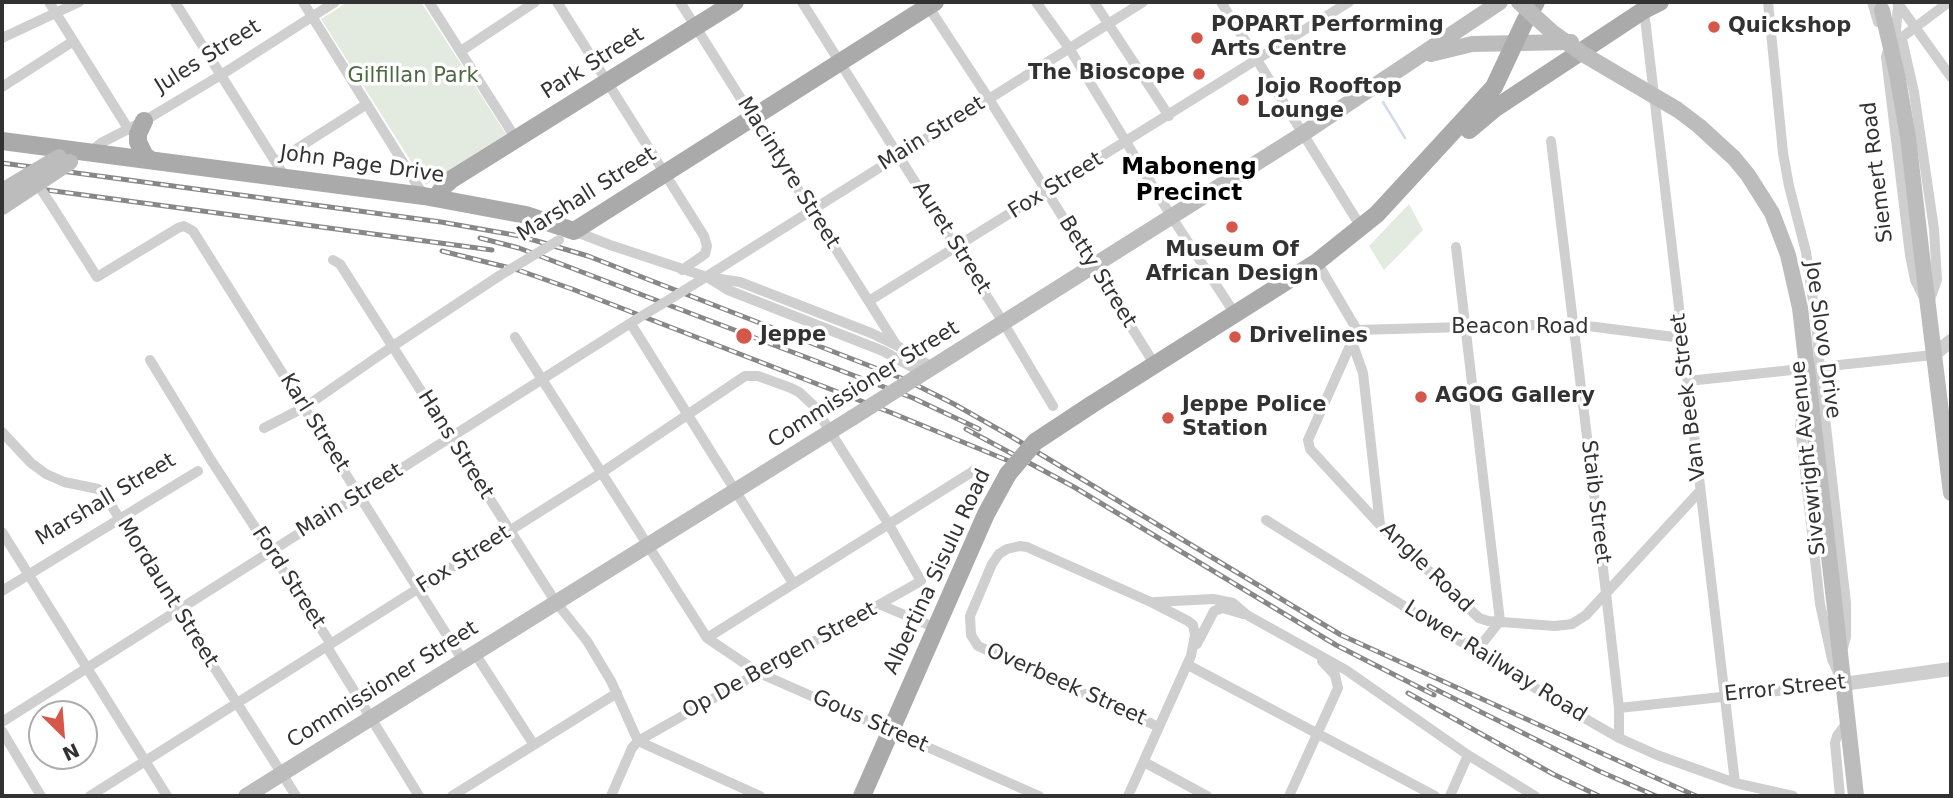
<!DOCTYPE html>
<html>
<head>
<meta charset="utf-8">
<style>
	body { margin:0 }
	#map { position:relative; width:1953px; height:798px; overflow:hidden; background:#fff; font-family:"DejaVu Sans",sans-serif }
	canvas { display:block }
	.frame { position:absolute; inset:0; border:4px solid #323232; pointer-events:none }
	.north { position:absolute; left:28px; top:700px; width:70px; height:70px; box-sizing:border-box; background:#fff; border:2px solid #adadad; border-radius:50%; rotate:155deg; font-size:19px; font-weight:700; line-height:28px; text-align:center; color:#323232 }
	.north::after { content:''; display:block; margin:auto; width:24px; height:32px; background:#d45749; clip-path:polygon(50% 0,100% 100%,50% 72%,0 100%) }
</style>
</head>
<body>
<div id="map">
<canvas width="1953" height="798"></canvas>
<div class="frame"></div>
<div class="north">N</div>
</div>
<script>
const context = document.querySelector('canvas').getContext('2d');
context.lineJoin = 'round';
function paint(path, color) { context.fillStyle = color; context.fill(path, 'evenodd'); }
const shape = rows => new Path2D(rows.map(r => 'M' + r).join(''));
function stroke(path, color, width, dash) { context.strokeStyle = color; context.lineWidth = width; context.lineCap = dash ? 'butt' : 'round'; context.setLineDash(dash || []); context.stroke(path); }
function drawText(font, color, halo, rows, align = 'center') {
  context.font = font + ' "DejaVu Sans",sans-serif'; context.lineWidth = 7; context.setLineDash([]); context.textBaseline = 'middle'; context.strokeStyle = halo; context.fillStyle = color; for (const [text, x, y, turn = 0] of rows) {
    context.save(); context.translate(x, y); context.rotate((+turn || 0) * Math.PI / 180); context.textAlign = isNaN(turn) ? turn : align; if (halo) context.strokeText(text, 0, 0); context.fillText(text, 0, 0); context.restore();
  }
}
const green = shape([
	[348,2,421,2,506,134,426,185,321,19],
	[1409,204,1423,230,1384,270,1369,246]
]);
const stream = shape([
	[1383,102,1405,138]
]);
const minor = shape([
	[49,2,129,130],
	[175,2,285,177],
	[303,2,424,196],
	[429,2,516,139],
	[557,2,704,236,707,246,705,254,682,270],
	[680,2,895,343],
	[802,2,1003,322,1053,406],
	[1036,2,1069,48,1171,216,1235,314],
	[1094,2,1169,116],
	[1221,2,1361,227],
	[1768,2,1783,153,1789,186,1806,252,1816,322,1821,382,1846,603,1846,637,1843,648],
	[1872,2,1878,22],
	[1897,2,1951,77],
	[926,3,989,99,1155,365],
	[1644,10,1735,783],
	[2,38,79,2],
	[1902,39,1914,92,1934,229,1937,280,1929,302],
	[1895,44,1898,5],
	[461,51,535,2],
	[2,87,72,42],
	[1551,141,1606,593,1619,708,1619,738],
	[90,152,101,143,144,121,221,75,335,2],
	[276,162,367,104],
	[52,206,97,277,178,228,184,226,193,231,462,659],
	[574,231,610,245,707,277],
	[1456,247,1500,621,1477,650],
	[333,260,340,264,555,601,587,641,611,681,638,741],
	[1317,262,1357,330],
	[685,290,1143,2],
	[1923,296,1915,280,1910,255,1886,57,1889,47,1949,2],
	[869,301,1349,2],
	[631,324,793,583],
	[1357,330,1308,440,1310,449,1380,525,1479,618,1488,621,1555,626,1572,624,1586,615,1700,491],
	[1357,330,1572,324,1682,338],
	[515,337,707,638,759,673,1039,796],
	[1352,342,1363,373,1380,525],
	[150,360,211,460,331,644,327,647,419,796],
	[923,373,883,351,728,290,707,277,740,282,871,333,896,345,932,367],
	[1688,381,1933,355],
	[264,428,305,407,393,346,499,276],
	[2,432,31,463,46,474,64,482,98,489,104,494,296,796],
	[1266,520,1572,711,1619,738,1657,755,1735,783,1793,796],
	[2,532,167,796],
	[2,591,198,471],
	[1155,602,1213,599,1233,603,1247,615,1346,670,1468,755,1535,796],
	[881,605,936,628],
	[707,638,975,470],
	[1197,644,1214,611,1223,608,1243,614],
	[474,652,534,745],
	[1188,665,1435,796],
	[1619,708,1843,684,1832,659,1820,604,1800,427,1801,418,1810,401],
	[2,722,637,319],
	[1159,727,978,646,971,635,970,616,992,564,999,554,1007,549,1020,546,1027,547,1153,603,1188,621,1193,625,1195,635,1191,656],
	[2,731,41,796],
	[638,741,760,796],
	[1144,762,1207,796],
	[90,796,601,473,745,376,758,376,791,388,799,392,814,406,888,523,921,581,638,741,632,748,611,796],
	[452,796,617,693],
	[1128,796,1190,658],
	[1289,796,1338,688,1335,675,1322,661],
	[1450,796,1468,755],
	[1840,796,1835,743,1837,736,1849,720]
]);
const tertiary = shape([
	[1933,355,1951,341],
	[1843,684,1951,669]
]);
const secondary = shape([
	[1431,54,1472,44,1571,42],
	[1922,257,1951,493],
	[917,377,1304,133,1500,2],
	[1833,591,1856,796],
	[246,796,852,418]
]);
const primary = shape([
	[144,121,138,134,138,142,145,156,151,160],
	[1469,130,1494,109,1644,10,1660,2],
	[2,141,424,196,526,215,574,231,935,2],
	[436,198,443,187,452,179,735,2],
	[1091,405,1317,262,1377,214,1494,87,1525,21,1536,2],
	[862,796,986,514,1008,474]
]);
const rail = shape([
	[2,163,441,222,520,236,588,256,906,380,954,404,1012,437,1341,635,1696,796],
	[2,184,492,250],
	[480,238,519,248,582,272,913,398,979,429],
	[442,251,518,270,572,289,892,413,1009,461],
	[966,429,1074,487,1336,645,1434,695],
	[1429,686,1599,771,1656,796],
	[1408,693,1553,774,1599,796]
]);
const minorBridge = shape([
	[34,179,52,206],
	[499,276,559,240],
	[637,319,685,290]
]);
const secondaryBridge = shape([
	[1519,2,1552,32,1583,54,1678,110,1699,126,1734,158,1748,175,1772,213,1788,255,1800,308,1833,591],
	[1882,10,1897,74,1908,137,1922,257],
	[2,191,59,157],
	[2,207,70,162],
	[852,418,917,377]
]);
const primaryBridge = shape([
	[1008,474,1035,442,1091,405]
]);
const markers = [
	[1714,27,7,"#d45749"],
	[1197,38,7,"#d45749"],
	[1199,74,7,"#d45749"],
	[1243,100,7,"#d45749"],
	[1232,227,7,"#d45749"],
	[744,336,9,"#d45749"],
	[1235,337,7,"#d45749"],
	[1421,397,7,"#d45749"],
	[1168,418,7,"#d45749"]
];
const poiNames = [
	["POPART Performing",1211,26],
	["Arts Centre",1211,50],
	["Quickshop",1728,27],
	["The Bioscope",1185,74,"right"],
	["Jojo Rooftop",1257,88],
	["Lounge",1257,112],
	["Museum Of",1232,251,"center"],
	["African Design",1232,275,"center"],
	["Jeppe",760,336],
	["Drivelines",1249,337],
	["AGOG Gallery",1435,397],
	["Jeppe Police",1182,406],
	["Station",1182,430]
];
const streetNames = [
	["Jules Street",208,57,-32],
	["Park Street",593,64,-32],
	["Main Street",932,134,-32],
	["John Page Drive",362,165,8],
	["Siemert Road",1878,172,-97],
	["Macintyre Street",788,173,58],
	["Fox Street",1056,186,-32],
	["Marshall Street",587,195,-32],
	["Auret Street",951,238,58],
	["Betty Street",1097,272,58],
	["Beacon Road",1520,328],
	["Joe Slovo Drive",1822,340,82],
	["Commissioner Street",864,385,-32],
	["Van Beek Street",1689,397,-97],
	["Karl Street",314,423,58],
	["Hans Street",455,445,58],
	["Sivewright Avenue",1809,458,-96],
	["Marshall Street",106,500,-31],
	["Main Street",350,501,-32],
	["Staib Street",1595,502,83],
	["Fox Street",464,560,-33],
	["Angle Road",1426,568,44],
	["Albertina Sisulu Road",938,572,-65],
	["Ford Street",288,578,57],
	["Mordaunt Street",167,593,58],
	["Op De Bergen Street",780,661,-29],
	["Lower Railway Road",1495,662,32],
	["Commissioner Street",383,685,-32],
	["Overbeek Street",1066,685,24],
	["Error Street",1785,689,-6],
	["Gous Street",870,722,24]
];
const parkNames = [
	["Gilfillan Park",413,77]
];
const neighbourhoodNames = [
	["Maboneng",1189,168],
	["Precinct",1189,194]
];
paint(green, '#e3eadf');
stroke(stream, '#d1dcea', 2.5);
stroke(minor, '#cfcfcf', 10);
stroke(tertiary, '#cfcfcf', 14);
stroke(secondary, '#bcbcbc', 16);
stroke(primary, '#aaa', 18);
stroke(rail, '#878787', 5);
stroke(rail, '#fff', 2.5, [8]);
stroke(minorBridge, '#cfcfcf', 10);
stroke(secondaryBridge, '#bcbcbc', 16);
stroke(primaryBridge, '#aaa', 18);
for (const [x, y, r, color] of markers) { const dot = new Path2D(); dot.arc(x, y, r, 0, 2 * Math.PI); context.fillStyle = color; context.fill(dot); stroke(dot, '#fff', 2.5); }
drawText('bold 21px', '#323232', '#fff', poiNames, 'left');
drawText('21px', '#323232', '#fff', streetNames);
drawText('21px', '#4e6a43', '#fff', parkNames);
drawText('bold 23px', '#000', '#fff', neighbourhoodNames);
</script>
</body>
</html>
